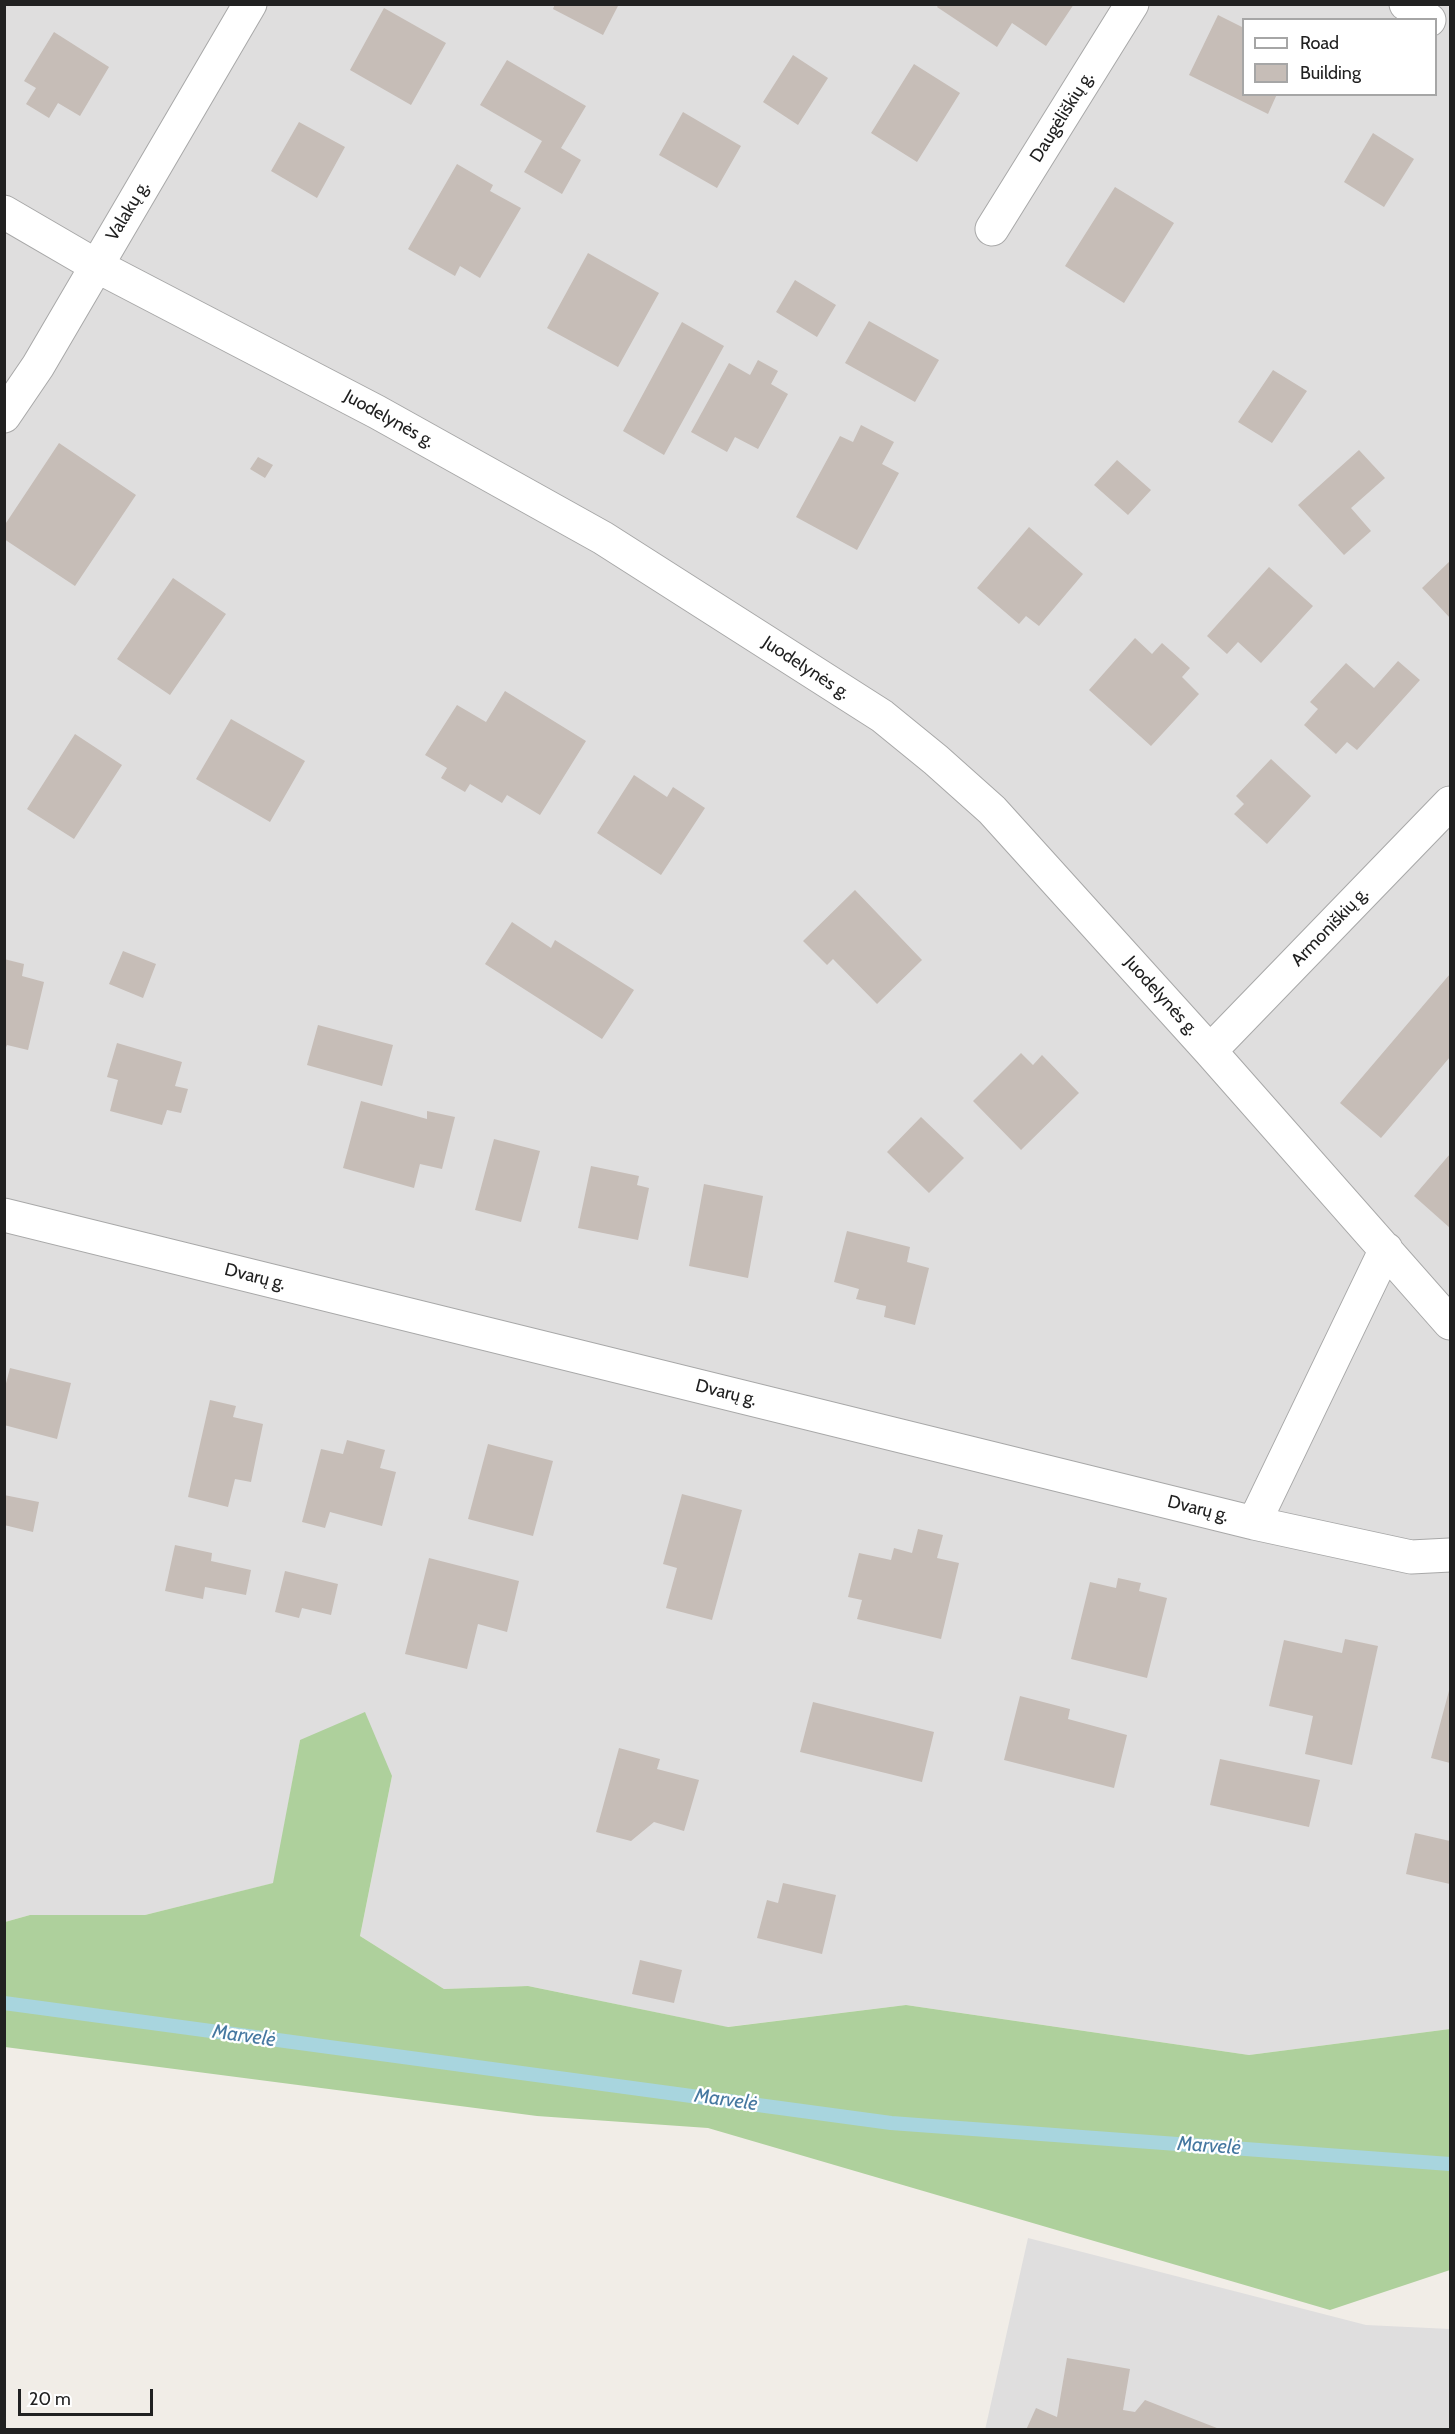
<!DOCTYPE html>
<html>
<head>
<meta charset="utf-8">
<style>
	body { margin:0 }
	#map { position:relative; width:1455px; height:2434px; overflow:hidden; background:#f1ede7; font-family:Cabin,sans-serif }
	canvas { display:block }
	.frame { position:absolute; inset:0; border:6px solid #212121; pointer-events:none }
	.legend { position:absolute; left:1242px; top:18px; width:195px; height:78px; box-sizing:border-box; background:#fff; border:2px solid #a6a6a6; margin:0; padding:8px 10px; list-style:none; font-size:18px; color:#212121 }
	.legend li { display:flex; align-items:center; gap:12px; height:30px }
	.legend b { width:30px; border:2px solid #a6a6a6 }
	.scale { position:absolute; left:18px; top:2389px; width:135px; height:27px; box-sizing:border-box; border:3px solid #212121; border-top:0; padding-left:8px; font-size:18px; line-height:21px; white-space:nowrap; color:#212121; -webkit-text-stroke:4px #fff; paint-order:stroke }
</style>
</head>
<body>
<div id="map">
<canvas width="1455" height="2434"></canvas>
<div class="frame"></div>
<ul class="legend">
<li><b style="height:8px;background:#fff"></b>Road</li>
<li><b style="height:16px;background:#c6bdb7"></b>Building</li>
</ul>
<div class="scale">20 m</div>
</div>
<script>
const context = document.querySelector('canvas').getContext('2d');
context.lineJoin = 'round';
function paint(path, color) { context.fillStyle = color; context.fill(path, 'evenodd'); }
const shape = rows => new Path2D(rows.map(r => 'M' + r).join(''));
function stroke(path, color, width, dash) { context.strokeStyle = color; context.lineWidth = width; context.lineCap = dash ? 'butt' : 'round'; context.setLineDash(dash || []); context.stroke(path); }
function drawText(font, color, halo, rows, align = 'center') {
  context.font = font + ' Cabin,sans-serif'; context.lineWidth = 4.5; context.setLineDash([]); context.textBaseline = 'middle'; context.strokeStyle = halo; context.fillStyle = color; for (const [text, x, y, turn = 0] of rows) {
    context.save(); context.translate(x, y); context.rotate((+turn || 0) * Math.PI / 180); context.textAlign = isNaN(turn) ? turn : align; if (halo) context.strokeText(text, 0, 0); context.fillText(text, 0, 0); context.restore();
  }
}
const residential = shape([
	[5,5,1450,5,1450,2029,1249,2055,906,2005,727,2027,528,1986,444,1989,360,1936,392,1776,300,1740,274,1883,145,1915,30,1915,5,1922],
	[1244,20,1436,20,1436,94,1244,94],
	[1028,2238,1366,2325,1450,2329,1450,2429,985,2430]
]);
const forest = shape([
	[365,1712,392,1776,360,1936,444,1989,528,1986,728,2027,906,2005,1249,2055,1450,2029,1450,2270,1330,2310,708,2128,537,2116,5,2047,5,1922,30,1915,145,1915,273,1883,300,1740]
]);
const stream = shape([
	[4,2003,891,2123,1450,2164]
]);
const building = shape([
	[555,4,619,4,603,35,553,9],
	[939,4,1074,4,1046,46,1012,23,997,47,937,7],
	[384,8,446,43,411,105,350,70],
	[1218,15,1244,28,1244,94,1277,94,1268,114,1189,75],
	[54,32,109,67,80,116,58,103,49,118,26,104,36,88,24,81],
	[793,55,828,78,798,125,763,102],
	[507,60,586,106,561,148,581,160,562,194,524,172,542,141,480,105],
	[914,64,960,93,917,162,871,133],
	[683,112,741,146,717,188,659,155],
	[299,122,345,147,317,198,271,171],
	[1373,133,1414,159,1384,207,1344,182],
	[457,164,493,185,490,191,521,208,480,278,460,266,455,276,408,249],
	[1115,187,1174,223,1124,303,1065,266],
	[588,253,659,293,618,367,547,328],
	[795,280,836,305,817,337,776,312],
	[869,321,939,360,915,402,845,363],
	[682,322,724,346,664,455,623,431],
	[758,360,778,371,771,384,788,394,758,449,735,437,727,452,691,432,729,363,750,375],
	[1273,370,1307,391,1272,443,1238,422],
	[861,425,894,442,882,464,899,473,857,550,796,517,840,436,853,442],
	[59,443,136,495,75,586,4,539,4,526],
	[1359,450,1385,478,1351,508,1371,531,1344,555,1298,505],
	[258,457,273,465,265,478,250,469],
	[1117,460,1151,490,1128,515,1094,485],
	[1029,527,1083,574,1039,626,1026,616,1019,624,977,588],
	[1450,561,1450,618,1422,588],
	[1269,567,1313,606,1261,663,1238,642,1227,654,1207,636],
	[173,578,226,614,170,695,117,659],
	[1135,638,1152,654,1162,643,1190,668,1182,677,1199,694,1151,746,1089,690],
	[1398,661,1420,680,1357,750,1347,742,1336,754,1304,725,1318,709,1310,702,1346,663,1374,688],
	[505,691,586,741,540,815,507,795,502,803,470,784,465,792,441,778,447,768,425,755,457,705,486,722],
	[231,719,305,761,270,822,196,779],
	[75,734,122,765,74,839,27,809],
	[1271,759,1311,796,1267,844,1234,814,1244,804,1236,796],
	[634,775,667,797,673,787,705,808,661,875,597,833],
	[855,890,922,960,877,1004,833,959,827,965,803,941],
	[512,922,551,948,555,940,634,990,602,1039,485,964],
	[123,951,156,964,143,998,109,984],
	[4,959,24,964,22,976,44,982,28,1050,7,1045,4,1052],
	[1450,974,1450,1057,1381,1138,1340,1103],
	[318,1025,393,1045,382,1086,307,1065],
	[117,1043,182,1062,175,1086,188,1089,181,1113,167,1110,162,1125,110,1111,118,1080,107,1077],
	[1021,1053,1033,1065,1042,1055,1079,1093,1021,1150,973,1101],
	[361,1101,427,1119,427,1111,455,1117,442,1169,420,1164,414,1188,343,1168],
	[921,1117,964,1158,929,1193,887,1152],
	[494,1139,540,1151,521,1222,475,1210],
	[1450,1154,1450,1228,1414,1196],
	[591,1166,639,1176,637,1185,649,1188,638,1240,578,1228],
	[704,1184,763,1196,748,1278,689,1266],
	[847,1231,910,1247,907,1262,929,1268,915,1325,884,1317,886,1306,856,1299,859,1289,834,1282],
	[10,1368,71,1383,57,1439,4,1425,4,1391],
	[210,1400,236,1406,233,1417,263,1424,251,1482,235,1479,228,1507,188,1497],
	[347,1440,385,1450,380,1468,396,1472,382,1526,330,1512,325,1528,302,1522,321,1449,343,1454],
	[488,1444,553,1461,533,1536,468,1519],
	[682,1494,742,1510,712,1620,666,1608,677,1568,663,1564],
	[4,1495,39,1502,33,1532,4,1525],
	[918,1529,943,1535,937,1558,959,1563,941,1639,857,1619,862,1600,848,1597,859,1553,891,1560,894,1548,912,1553],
	[175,1545,212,1553,211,1561,251,1570,246,1595,205,1587,203,1599,165,1591],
	[429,1558,519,1581,507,1632,478,1624,467,1669,405,1654],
	[285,1571,338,1584,331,1615,302,1608,299,1618,275,1612],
	[1118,1578,1141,1583,1139,1591,1167,1598,1147,1678,1071,1659,1090,1582,1116,1588],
	[1345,1639,1378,1646,1352,1765,1305,1754,1313,1716,1269,1706,1284,1640,1342,1653],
	[1450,1687,1450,1763,1431,1758],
	[1020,1696,1070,1709,1068,1719,1127,1735,1114,1788,1004,1760],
	[813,1702,934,1732,922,1782,800,1752],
	[619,1748,660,1759,657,1769,699,1780,684,1831,654,1822,631,1841,596,1832],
	[1220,1759,1320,1780,1309,1827,1210,1805],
	[1415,1833,1450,1841,1450,1884,1406,1874],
	[783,1883,836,1895,822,1954,757,1938,767,1900,778,1903],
	[640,1960,682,1970,674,2003,632,1994],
	[1067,2358,1130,2369,1123,2410,1135,2412,1145,2400,1222,2430,1026,2430,1036,2408,1057,2417]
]);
const street = shape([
	[1406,4,1429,20],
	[4,212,95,265,377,412,603,538,882,716,936,760,992,810,1210,1051,1450,1323],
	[992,229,1132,4],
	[4,416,38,366,250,4],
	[1210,1051,1450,803],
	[4,1215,1254,1523,1411,1557,1450,1555],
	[1254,1523,1386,1249]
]);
const streetNames = [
	["Daugėliškių g.",1062,117,-58],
	["Valakų g.",128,211,-59],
	["Juodelynės g.",389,419,29],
	["Juodelynės g.",806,668,33],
	["Armoniškių g.",1330,927,-46],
	["Juodelynės g.",1161,996,48],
	["Dvarų g.",255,1277,14],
	["Dvarų g.",726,1393,14],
	["Dvarų g.",1198,1509,14]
];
const waterNames = [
	["Marvelė",244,2036,8],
	["Marvelė",726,2100,8],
	["Marvelė",1209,2146,4]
];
paint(residential, '#dfdede');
paint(forest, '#aed09c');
stroke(stream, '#a8d5de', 14);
paint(building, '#c6bdb7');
stroke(street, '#a8a8a8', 35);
stroke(street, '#fff', 33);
drawText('18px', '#212121', '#fff', streetNames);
drawText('italic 20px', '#4678a1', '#fff', waterNames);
</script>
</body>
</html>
